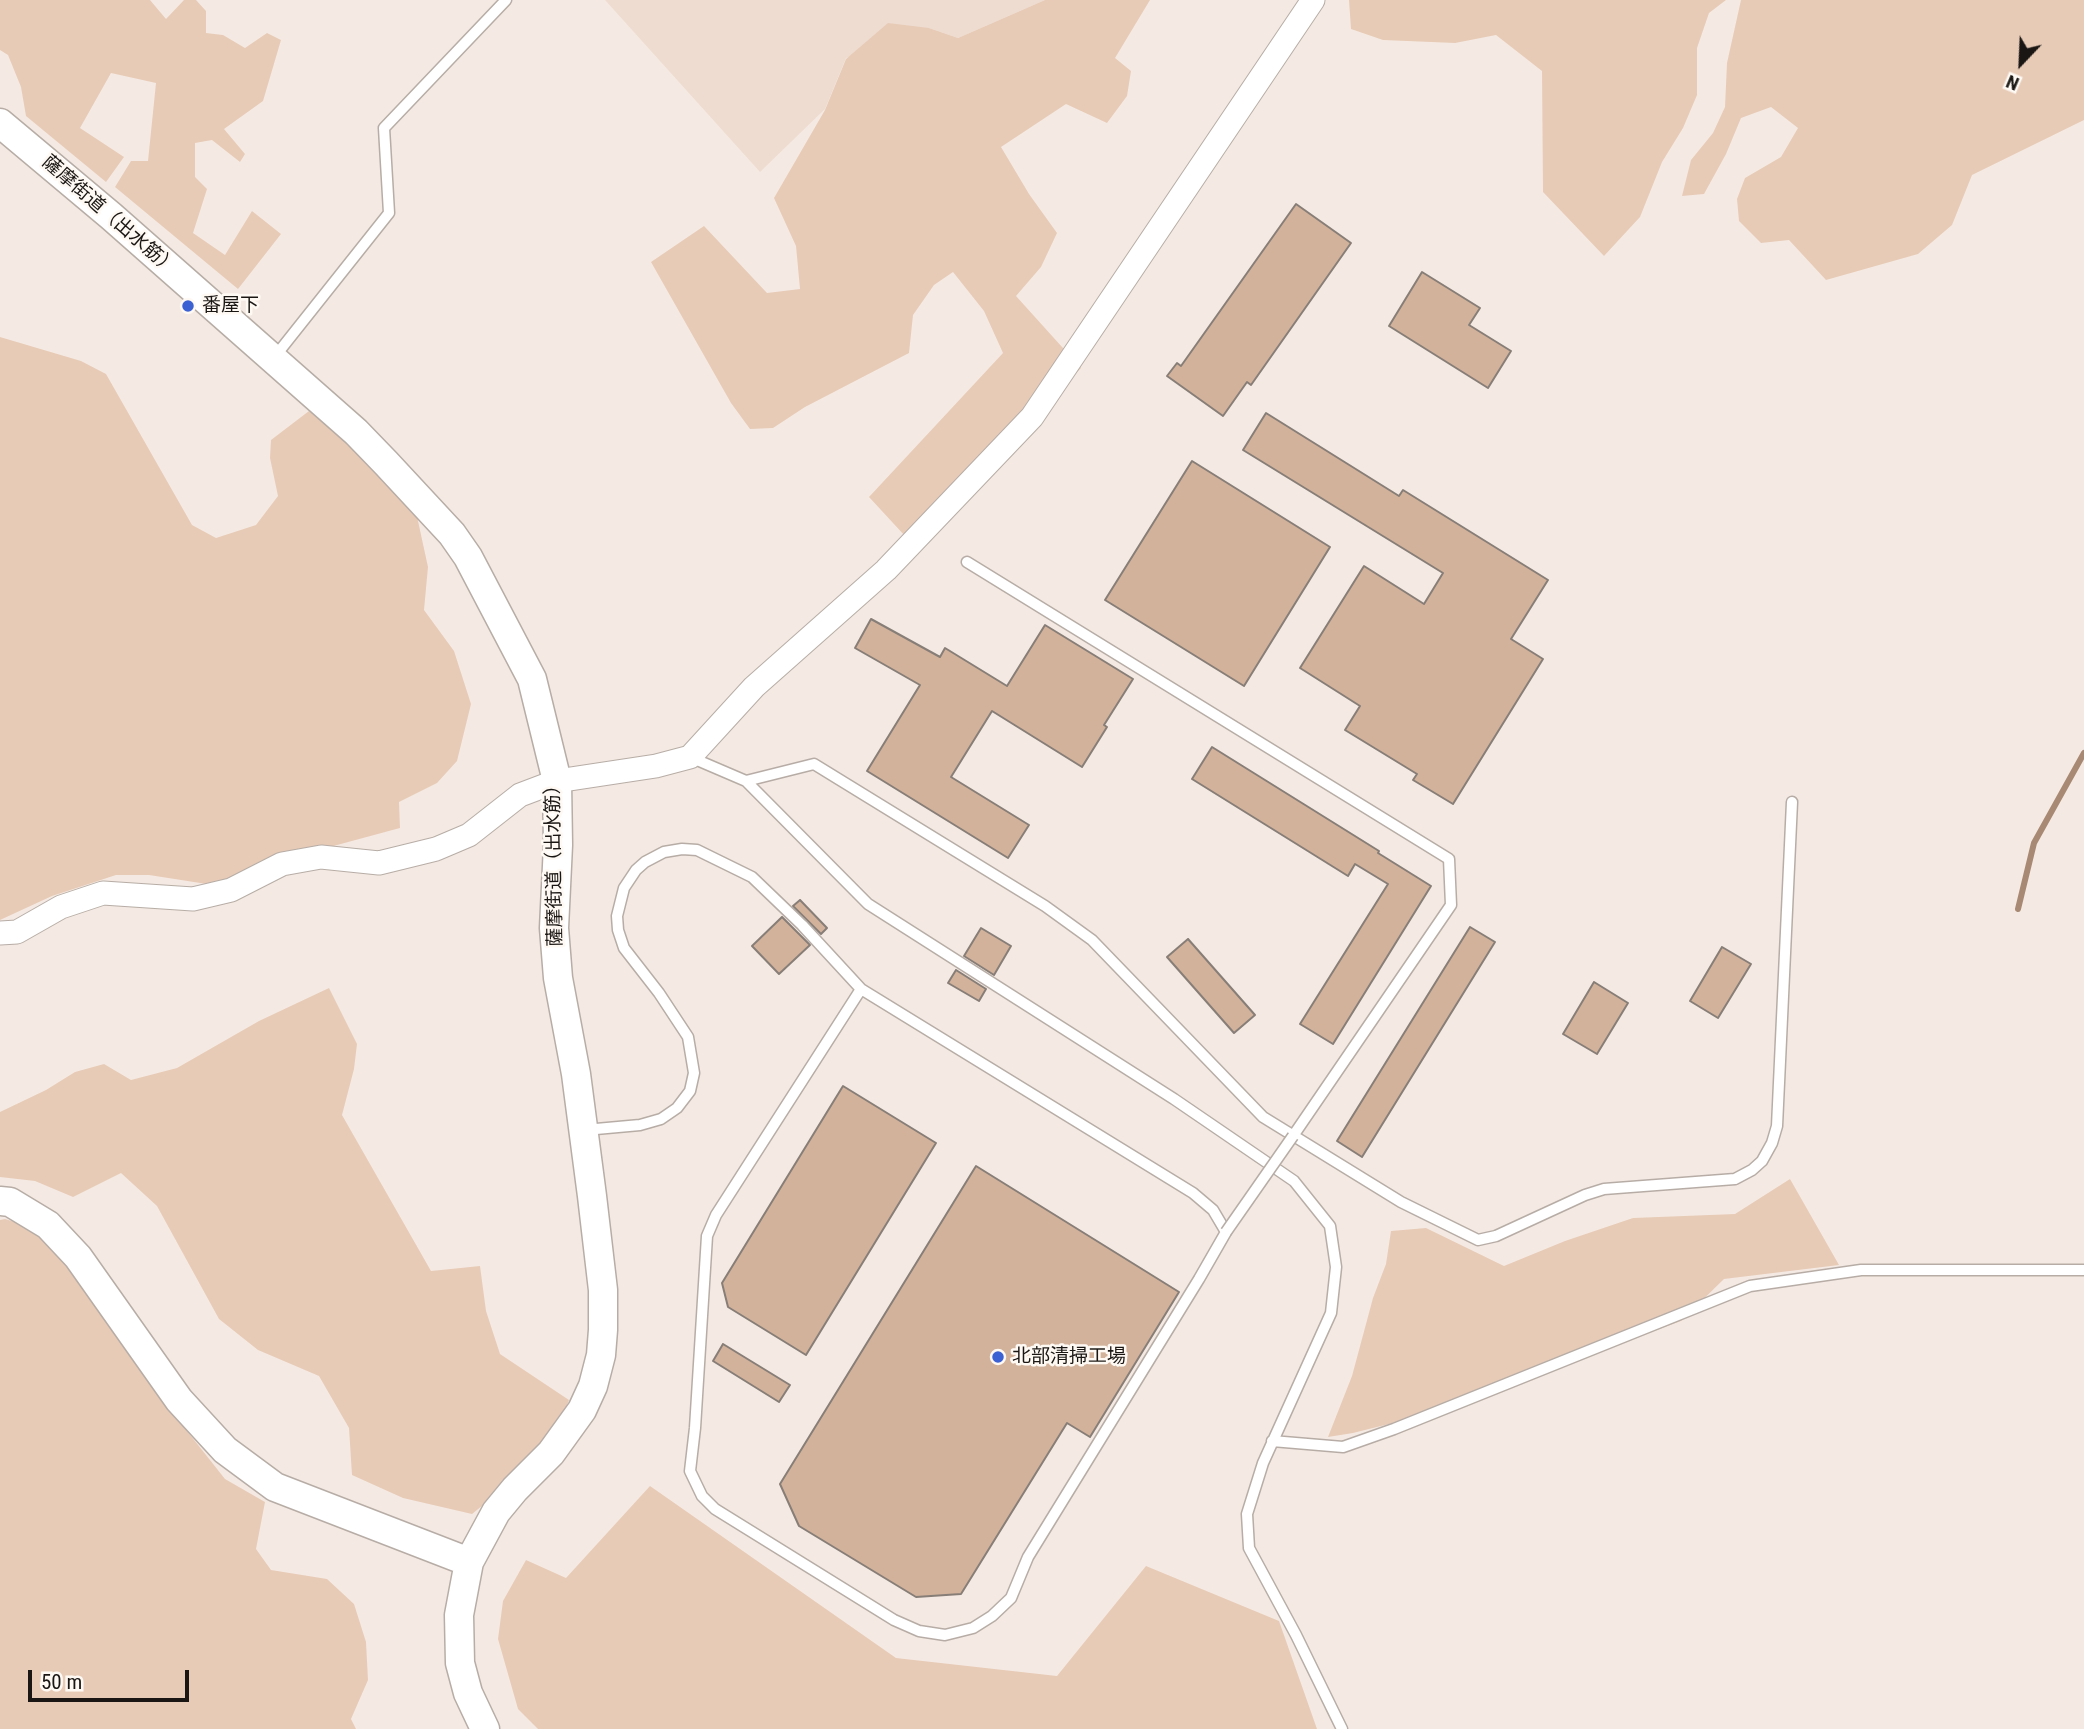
<!DOCTYPE html>
<html>
<head>
<meta charset="utf-8">
<style>
	body { margin:0 }
	#map { position:relative; width:2084px; height:1729px; overflow:hidden; background:#f5eae3; font-family:"Roboto Condensed",sans-serif }
	canvas { display:block }
	.north { position:absolute; left:1986px; top:28px; width:70px; height:70px; -webkit-text-stroke:5px #fff9f4; paint-order:stroke; rotate:203deg; font-size:19px; font-weight:700; line-height:28px; text-align:center; color:#1a1613 }
	.north::after { content:''; display:block; margin:auto; width:24px; height:32px; background:#1a1613; clip-path:polygon(50% 0,100% 100%,50% 72%,0 100%) }
	.scale { position:absolute; left:28px; top:1670px; width:161px; height:32px; box-sizing:border-box; border:4px solid #1a1613; border-top:0; padding-left:9px; font-size:21px; line-height:24px; white-space:nowrap; color:#1a1613; -webkit-text-stroke:5px #fff9f4; paint-order:stroke }
</style>
</head>
<body>
<div id="map">
<canvas width="2084" height="1729"></canvas>
<div class="north">N</div>
<div class="scale">50 m</div>
</div>
<script>
const context = document.querySelector('canvas').getContext('2d');
context.lineJoin = 'round';
function paint(path, color) { context.fillStyle = color; context.fill(path, 'evenodd'); }
const shape = rows => new Path2D(rows.map(r => 'M' + r).join(''));
function stroke(path, color, width, dash) { context.strokeStyle = color; context.lineWidth = width; context.lineCap = dash ? 'butt' : 'round'; context.setLineDash(dash || []); context.stroke(path); }
function drawText(font, color, halo, rows, align = 'center') {
  context.font = font + ' "Roboto Condensed","Noto Sans JP",sans-serif'; context.lineWidth = 5; context.setLineDash([]); context.textBaseline = 'middle'; context.strokeStyle = halo; context.fillStyle = color; for (const [text, x, y, turn = 0] of rows) {
    context.save(); context.translate(x, y); context.rotate((+turn || 0) * Math.PI / 180); context.textAlign = isNaN(turn) ? turn : align; if (halo) context.strokeText(text, 0, 0); context.fillText(text, 0, 0); context.restore();
  }
}
const built = shape([
	[605,0,1045,0,958,38,929,28,846,58,825,109,760,172]
]);
const green = shape([
	[0,0,150,0,166,19,184,0,196,0,206,11,206,33,223,35,245,48,267,33,281,40,263,101,224,129,245,154,240,162,212,140,195,143,195,177,207,189,193,233,225,255,252,211,281,234,238,289,115,187,131,161,148,161,156,83,111,73,80,128,124,157,106,182,26,116,21,87,8,55,0,50],
	[1045,0,1150,0,1115,58,1131,71,1127,96,1107,123,1066,104,1001,147,1029,194,1057,233,1041,267,1016,296,1081,368,984,467,917,549,869,497,1003,353,984,311,953,272,934,285,913,315,909,353,805,407,773,428,750,429,731,403,651,262,704,226,767,293,800,289,796,246,774,198,825,110,846,59,888,23,929,28,958,38],
	[1349,0,1726,0,1709,13,1697,48,1697,95,1683,128,1662,162,1640,217,1604,256,1543,192,1542,71,1496,35,1455,43,1383,40,1351,29],
	[1741,0,2084,0,2084,120,1972,175,1952,225,1918,254,1826,280,1789,240,1761,243,1739,221,1737,199,1745,178,1781,157,1798,128,1771,107,1741,118,1726,154,1704,194,1682,196,1691,160,1713,133,1725,107,1727,63],
	[0,337,81,361,106,374,192,525,216,538,256,525,278,496,270,458,271,440,309,411,413,498,428,567,424,610,454,651,471,704,457,761,437,783,399,802,400,828,289,858,213,885,149,875,116,875,52,896,0,920],
	[329,988,357,1044,354,1069,342,1115,431,1271,480,1266,486,1311,500,1354,569,1400,559,1424,498,1493,472,1514,403,1498,352,1475,349,1428,319,1376,258,1350,219,1319,157,1206,121,1173,73,1197,35,1181,0,1177,0,1112,46,1090,75,1072,104,1064,131,1080,177,1068,259,1021],
	[1790,1179,1839,1265,1724,1279,1681,1321,1433,1413,1353,1433,1328,1437,1352,1376,1373,1298,1386,1264,1391,1231,1426,1228,1504,1266,1565,1241,1633,1218,1735,1214],
	[5,1219,28,1226,112,1284,187,1431,225,1479,265,1502,256,1549,271,1570,327,1579,354,1604,366,1642,368,1680,351,1719,356,1729,0,1729,0,1220],
	[650,1486,896,1658,1057,1676,1146,1566,1279,1621,1317,1729,538,1729,518,1709,498,1639,503,1601,526,1560,566,1578]
]);
const stream = shape([
	[2018,909,2034,843,2084,753]
]);
const building = shape([
	[1296,204,1351,243,1251,385,1247,382,1223,416,1167,376,1177,363,1181,366,1296,204],
	[1422,272,1480,308,1469,325,1511,351,1488,388,1389,326,1422,272],
	[1266,413,1399,496,1403,490,1548,580,1511,639,1543,659,1453,804,1413,780,1417,774,1345,730,1360,706,1300,668,1364,566,1424,604,1443,573,1243,450,1266,413],
	[1192,461,1330,547,1244,686,1105,600,1192,461],
	[871,619,940,657,945,648,1007,686,1045,625,1133,679,1104,725,1107,727,1082,767,992,711,951,777,1029,825,1008,858,867,771,920,685,855,648,871,619],
	[1212,747,1379,851,1378,853,1431,886,1333,1044,1300,1024,1388,884,1355,864,1348,876,1192,779,1212,747],
	[800,900,827,928,821,934,793,906,800,900],
	[782,917,810,945,779,974,752,946,782,917],
	[1470,927,1495,942,1362,1157,1337,1141,1470,927],
	[981,928,1011,946,994,975,964,956,981,928],
	[1188,939,1255,1015,1234,1033,1167,957,1188,939],
	[1722,947,1751,964,1718,1018,1690,1001,1722,947],
	[956,970,986,989,979,1001,948,983,956,970],
	[1594,982,1628,1003,1597,1054,1563,1034,1594,982],
	[843,1086,936,1143,806,1355,728,1307,722,1283,843,1086],
	[976,1166,1179,1292,1090,1437,1067,1423,961,1594,916,1597,799,1526,780,1484,976,1166],
	[723,1344,790,1385,779,1402,713,1361,723,1344]
]);
const service = shape([
	[273,359,389,213,384,128,506,0],
	[967,562,1449,859,1451,905,1293,1136],
	[690,757,746,781,868,904,1174,1099,1294,1181,1330,1226,1336,1267,1331,1313,1263,1463,1247,1514,1249,1548,1296,1635,1342,1729],
	[746,781,814,764,1045,906,1092,940,1263,1117,1401,1202,1478,1240,1496,1236,1585,1195,1604,1189,1735,1179,1752,1170,1762,1161,1772,1143,1777,1126,1792,802],
	[585,1130,640,1125,661,1119,677,1108,690,1091,694,1073,688,1037,659,993,624,948,618,930,617,916,624,888,636,870,645,862,664,852,682,849,697,850,752,877,802,925,861,989,1193,1193,1213,1210,1226,1232,1199,1279,1028,1557,1011,1598,992,1616,973,1628,945,1635,919,1631,894,1620,715,1509,702,1496,690,1471,695,1428,707,1236,716,1215,861,989],
	[1272,1441,1343,1447,1394,1429,1750,1286,1861,1270,2084,1270]
]);
const minor = shape([
	[0,933,17,932,61,907,103,893,193,899,231,890,282,864,321,857,379,863,436,849,469,835,520,795,557,781,656,766,690,757,754,687,886,570,1032,417,1313,0]
]);
const tertiary = shape([
	[0,123,111,216,356,432,386,463,452,534,468,557,532,679,557,781,558,845,554,928,558,978,576,1074,592,1196,603,1290,603,1330,601,1355,593,1386,582,1410,551,1453,515,1489,496,1512,469,1562,459,1615,460,1663,468,1693,485,1729],
	[0,1201,10,1202,48,1225,78,1257,179,1400,225,1450,275,1487,469,1562]
]);
const serviceBridge = shape([
	[1226,1232,1293,1136]
]);
const markers = [
	[188,306,7,"#3c61d2"],
	[998,1357,7,"#3c61d2"]
];
const streetNames = [
	["薩摩街道（出水筋）",109,216,41],
	["薩摩街道（出水筋）",555,861,-91]
];
const poiNames = [
	["番屋下",202,306],
	["北部清掃工場",1012,1357]
];
paint(built, '#eedcd0');
paint(green, '#e7cbb7');
stroke(stream, '#a88974', 6);
paint(building, '#d2b29b');
stroke(building, '#887e78', 2);
stroke(service, '#b7ada6', 13);
stroke(minor, '#b7ada6', 25);
stroke(tertiary, '#b7ada6', 31);
stroke(service, '#fff', 10);
stroke(minor, '#fff', 23);
stroke(tertiary, '#fff', 28);
stroke(serviceBridge, '#b7ada6', 13, []);
stroke(serviceBridge, '#fff', 10);
for (const [x, y, r, color] of markers) { const dot = new Path2D(); dot.arc(x, y, r, 0, 2 * Math.PI); context.fillStyle = color; context.fill(dot); stroke(dot, '#fff9f4', 2.5); }
drawText('19px', '#1a1613', '#fff9f4', streetNames);
drawText('19px', '#1a1613', '#fff9f4', poiNames, 'left');
</script>
</body>
</html>
